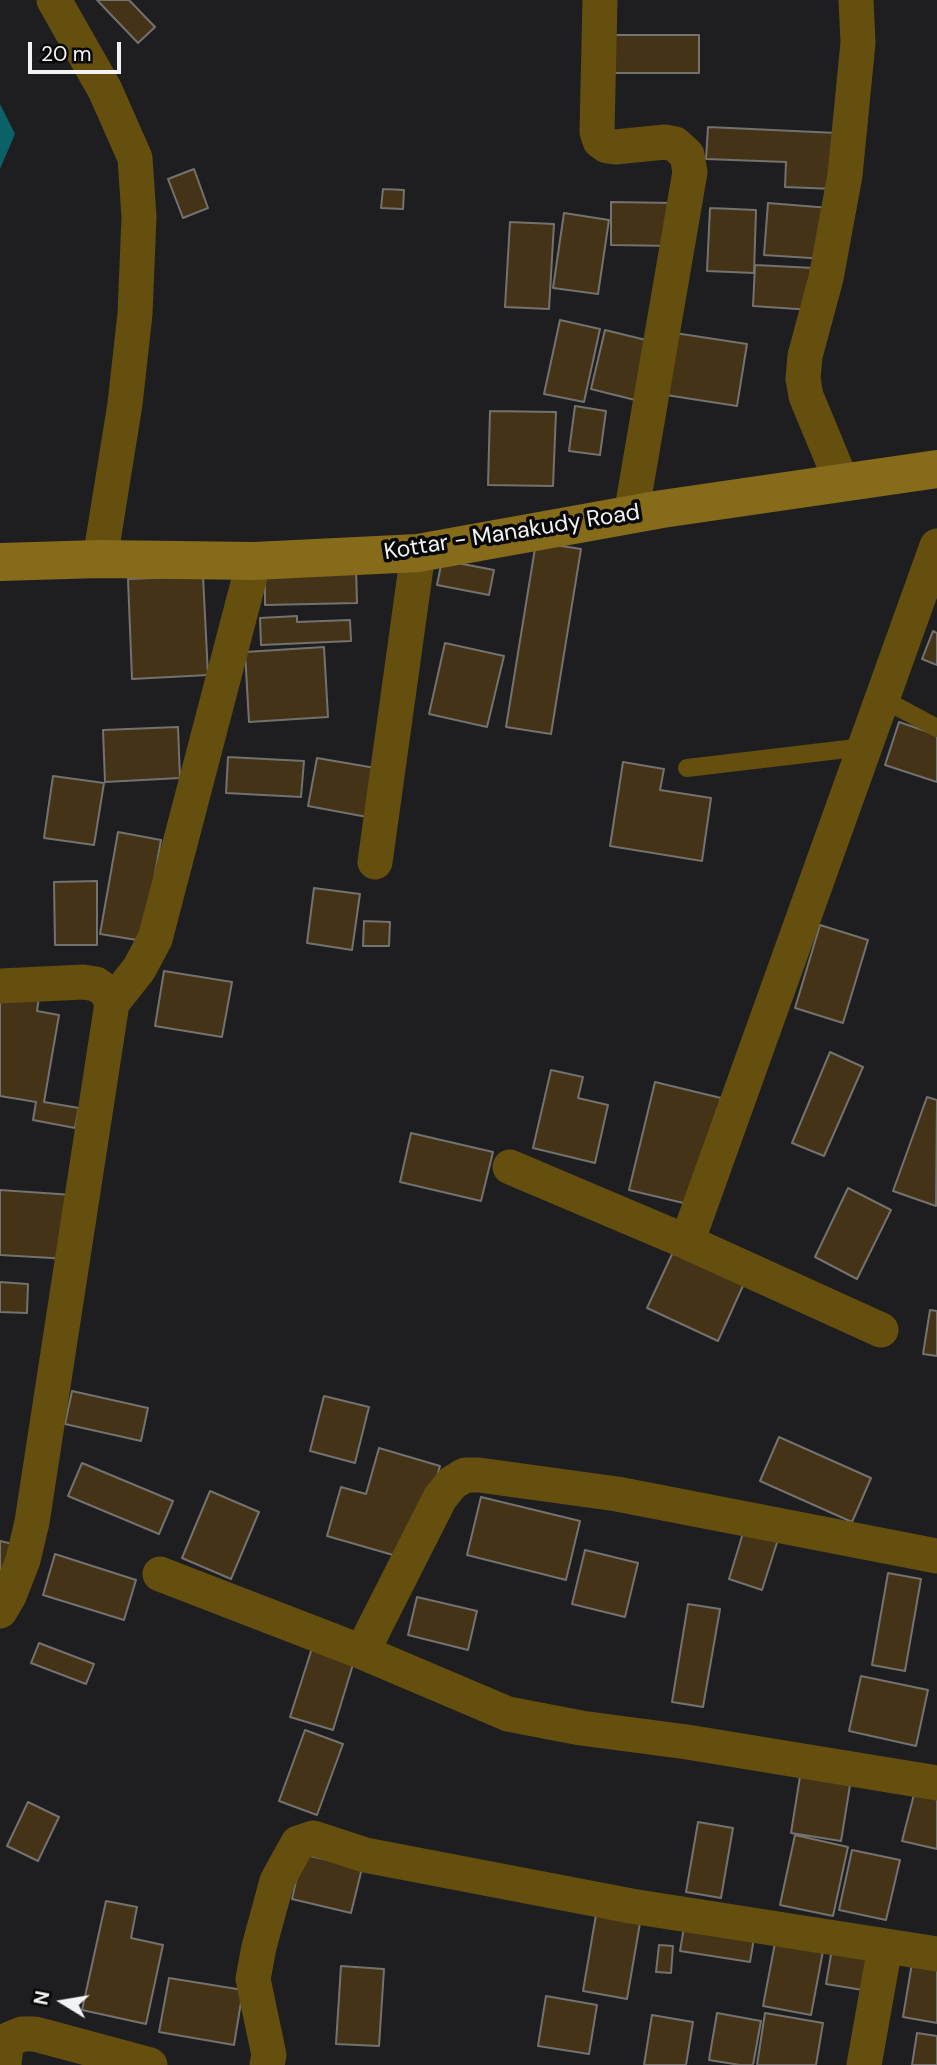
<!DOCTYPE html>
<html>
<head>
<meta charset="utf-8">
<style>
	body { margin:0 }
	#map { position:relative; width:937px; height:2065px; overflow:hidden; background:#1e1e21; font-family:"DM Sans",sans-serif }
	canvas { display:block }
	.north { position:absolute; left:28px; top:1967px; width:70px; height:70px; -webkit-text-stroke:5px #080809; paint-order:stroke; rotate:281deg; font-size:19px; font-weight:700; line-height:28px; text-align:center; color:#f2f3f4 }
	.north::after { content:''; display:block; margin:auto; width:24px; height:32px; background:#f2f3f4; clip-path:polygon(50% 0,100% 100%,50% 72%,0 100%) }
	.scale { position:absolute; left:28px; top:42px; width:93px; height:32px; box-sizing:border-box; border:4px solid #f2f3f4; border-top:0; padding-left:9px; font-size:21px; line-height:24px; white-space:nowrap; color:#f2f3f4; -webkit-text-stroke:5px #080809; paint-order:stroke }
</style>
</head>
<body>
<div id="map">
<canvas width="937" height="2065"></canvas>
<div class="north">N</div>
<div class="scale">20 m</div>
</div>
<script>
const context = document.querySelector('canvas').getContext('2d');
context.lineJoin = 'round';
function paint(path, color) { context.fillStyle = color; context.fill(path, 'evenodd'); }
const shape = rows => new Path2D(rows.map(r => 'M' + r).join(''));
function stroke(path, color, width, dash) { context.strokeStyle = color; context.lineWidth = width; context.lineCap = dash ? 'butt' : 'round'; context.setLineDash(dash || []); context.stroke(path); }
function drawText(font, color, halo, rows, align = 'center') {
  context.font = font + ' "DM Sans",sans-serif'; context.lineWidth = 7; context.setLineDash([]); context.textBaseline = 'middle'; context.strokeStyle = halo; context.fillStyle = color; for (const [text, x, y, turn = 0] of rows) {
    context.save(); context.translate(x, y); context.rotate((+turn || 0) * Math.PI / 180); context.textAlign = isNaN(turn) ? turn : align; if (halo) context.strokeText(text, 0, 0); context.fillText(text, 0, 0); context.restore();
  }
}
const water = shape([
	[0,104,15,134,0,169]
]);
const building = shape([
	[97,0,129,0,155,27,138,43,97,0],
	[612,35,699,35,699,73,612,73,612,35],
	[708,127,837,133,834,189,785,187,786,162,706,159,708,127],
	[194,169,208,208,183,218,168,179,194,169],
	[383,189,404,190,403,209,381,208,383,189],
	[611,202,676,203,676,246,611,245,611,202],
	[768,203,830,208,826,259,764,255,768,203],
	[710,208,756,210,754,273,707,271,710,208],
	[564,213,609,220,598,294,553,288,564,213],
	[510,222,554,224,549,309,505,307,510,222],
	[755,265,814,268,812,310,753,306,755,265],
	[560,320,600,329,584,402,544,394,560,320],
	[605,330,654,342,639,401,591,389,605,330],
	[675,333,747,344,737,406,666,395,675,333],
	[575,406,606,411,600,455,569,451,575,406],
	[490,411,556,412,553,486,488,485,490,411],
	[536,542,581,549,551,734,506,727,536,542],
	[442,560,494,570,489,595,437,585,442,560],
	[356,566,357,603,265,605,265,568,356,566],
	[203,576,208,675,132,679,128,579,203,576],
	[297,616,297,622,350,620,351,641,261,645,260,618,297,616],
	[933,631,937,633,937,665,922,659,933,631],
	[445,643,504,656,487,727,429,714,445,643],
	[324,647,328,717,249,722,245,652,324,647],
	[899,722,937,735,937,782,885,765,899,722],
	[178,727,180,778,105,782,103,730,178,727],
	[228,757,304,761,301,797,226,793,228,757],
	[317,758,387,770,378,819,308,806,317,758],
	[623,762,664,769,660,790,711,798,702,861,610,846,623,762],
	[53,776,104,783,94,845,44,838,53,776],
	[118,832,161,840,143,941,100,934,118,832],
	[97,881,97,945,55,945,54,882,97,881],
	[314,888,360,894,352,950,307,943,314,888],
	[364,921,390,922,389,946,363,946,364,921],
	[820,925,868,940,843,1023,795,1008,820,925],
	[164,971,232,982,222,1037,155,1026,164,971],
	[0,991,39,997,37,1011,59,1015,44,1102,79,1108,75,1128,33,1120,36,1102,0,1096,0,991],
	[830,1052,863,1067,824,1156,792,1143,830,1052],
	[551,1070,583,1077,578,1098,608,1105,595,1163,533,1148,551,1070],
	[655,1082,721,1098,696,1206,629,1190,655,1082],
	[927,1097,937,1100,936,1206,893,1191,927,1097],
	[411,1133,493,1152,481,1201,400,1182,411,1133],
	[848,1188,891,1210,857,1279,815,1257,848,1188],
	[0,1190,73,1195,69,1259,0,1255,0,1190],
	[681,1235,751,1268,718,1341,647,1308,681,1235],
	[0,1282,28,1284,27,1313,0,1312,0,1282],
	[930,1310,937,1311,937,1356,923,1354,930,1310],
	[72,1391,148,1408,141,1441,65,1424,72,1391],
	[324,1396,369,1407,355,1463,310,1451,324,1396],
	[779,1437,871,1478,852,1522,760,1481,779,1437],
	[379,1448,440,1466,425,1518,407,1559,327,1536,341,1487,366,1494,379,1448],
	[82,1463,173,1501,159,1534,68,1496,82,1463],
	[210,1491,259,1512,231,1579,182,1558,210,1491],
	[481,1497,580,1521,566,1580,467,1555,481,1497],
	[747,1520,781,1530,762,1590,729,1579,747,1520],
	[0,1541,13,1544,0,1587,0,1541],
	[585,1550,638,1563,625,1617,572,1604,585,1550],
	[55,1554,136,1580,124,1620,43,1595,55,1554],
	[888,1573,921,1579,905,1671,872,1665,888,1573],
	[417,1597,477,1611,468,1650,408,1635,417,1597],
	[688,1604,720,1609,703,1707,672,1702,688,1604],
	[39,1643,94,1664,86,1684,31,1663,39,1643],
	[313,1645,355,1658,333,1730,290,1717,313,1645],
	[861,1676,928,1690,916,1746,849,1731,861,1676],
	[305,1730,343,1744,317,1815,279,1801,305,1730],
	[802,1764,852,1773,841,1841,791,1833,802,1764],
	[918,1779,937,1783,937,1849,902,1841,918,1779],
	[28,1802,59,1817,38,1861,7,1846,28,1802],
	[698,1822,733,1828,721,1898,686,1892,698,1822],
	[795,1835,848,1847,833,1916,780,1905,795,1835],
	[852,1850,900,1860,886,1920,839,1910,852,1850],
	[302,1854,362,1868,351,1913,292,1899,302,1854],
	[106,1901,137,1907,131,1938,163,1945,146,2024,82,2010,106,1901],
	[597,1909,641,1917,627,1999,583,1991,597,1909],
	[685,1921,755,1932,750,1962,680,1951,685,1921],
	[775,1943,823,1951,811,2015,763,2006,775,1943],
	[659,1945,673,1946,671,1973,656,1972,659,1945],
	[832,1949,887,1958,881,1993,826,1984,832,1949],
	[912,1963,937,1967,937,2023,903,2017,912,1963],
	[341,1966,384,1969,379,2046,336,2044,341,1966],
	[169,1978,243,1990,234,2045,159,2032,169,1978],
	[546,1996,597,2005,589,2054,538,2046,546,1996],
	[717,2013,761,2021,753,2065,740,2065,709,2060,717,2013],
	[765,2013,823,2023,816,2065,757,2065,765,2013],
	[652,2015,693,2022,686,2065,644,2065,652,2015],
	[917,2033,937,2036,937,2065,912,2065,917,2033]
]);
const lane = shape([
	[883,699,937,728],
	[687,768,864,747]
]);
const street = shape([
	[54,0,105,90,135,158,139,217,135,314,125,404,100,559],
	[600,0,597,132,600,141,607,146,615,147,665,142,675,144,687,155,690,172,631,515],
	[842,483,806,396,803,379,805,356,826,278,845,175,858,43,856,0],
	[375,862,418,553],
	[0,986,83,982,96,984,106,991,112,1003,32,1522,23,1560,9,1596,0,1611],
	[112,1003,139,969,155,939,254,561],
	[510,1167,687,1242,881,1330],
	[687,1242,937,546],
	[160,1574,362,1652,508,1714,581,1728,687,1742,937,1783],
	[362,1652,440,1498,452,1483,465,1475,479,1475,617,1494,937,1556],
	[4,2065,6,2046,10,2039,22,2034,35,2034,150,2065],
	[267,2065,269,2055,253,1979,259,1947,277,1881,298,1843,313,1838,365,1855,631,1906,937,1954],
	[864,2065,885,1947]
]);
const secondary = shape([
	[0,562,100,559,254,561,418,553,662,509,937,469]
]);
const streetNames = [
	["Kottar - Manakudy Road",512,533,-9]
];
paint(water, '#0a6268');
paint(building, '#453317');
stroke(building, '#73726f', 2);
stroke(lane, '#644f0e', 18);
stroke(street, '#644f0e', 35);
stroke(secondary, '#856b1a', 38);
drawText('23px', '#f2f3f4', '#080809', streetNames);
</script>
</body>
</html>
